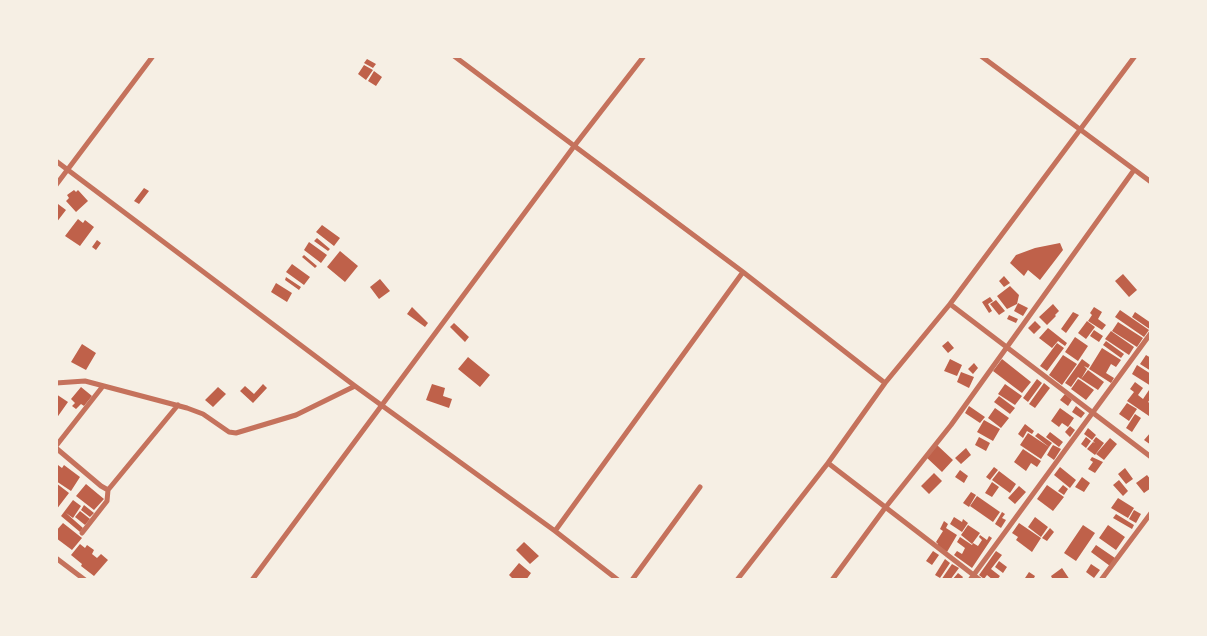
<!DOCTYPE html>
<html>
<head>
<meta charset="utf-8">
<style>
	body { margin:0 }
	#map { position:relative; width:1207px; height:636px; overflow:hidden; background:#f6efe4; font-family:Figtree,sans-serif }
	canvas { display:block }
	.frame { position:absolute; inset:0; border:58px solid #f6efe4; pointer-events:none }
</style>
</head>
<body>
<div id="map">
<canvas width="1207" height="636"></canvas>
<div class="frame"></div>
</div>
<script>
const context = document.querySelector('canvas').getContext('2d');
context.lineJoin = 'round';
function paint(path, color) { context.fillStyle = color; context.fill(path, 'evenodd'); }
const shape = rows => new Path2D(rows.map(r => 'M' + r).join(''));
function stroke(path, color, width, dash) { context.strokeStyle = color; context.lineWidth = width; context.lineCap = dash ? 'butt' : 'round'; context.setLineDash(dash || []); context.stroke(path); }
const building = shape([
	[367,59,376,64,373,68,364,63],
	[364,65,373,70,366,80,358,74],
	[374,71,382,77,376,86,368,81],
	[144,188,149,191,139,204,134,201],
	[74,190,76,192,78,190,88,201,76,212,66,201,69,198,67,195],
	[58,204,66,210,56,223,56,207],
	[78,219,83,223,85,220,94,227,80,246,65,236],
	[322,225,340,238,334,246,316,232],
	[317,238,330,249,328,251,314,241],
	[97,240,101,243,96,250,92,247],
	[309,242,327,255,321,263,304,250],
	[1060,243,1063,250,1040,280,1028,270,1024,276,1010,263,1016,255,1035,248],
	[340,251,358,266,345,282,327,267],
	[304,255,317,266,315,268,302,257],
	[292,264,310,277,304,285,286,272],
	[1123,274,1137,290,1129,297,1115,281],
	[1004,276,1010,283,1004,287,999,281],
	[286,277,301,287,299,290,285,280],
	[380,279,390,291,379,299,370,287],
	[276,283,292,293,287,302,271,292],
	[1010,286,1019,295,1017,304,1007,309,997,296],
	[990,297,993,301,988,304,992,311,989,313,982,302],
	[996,300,1005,311,999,315,990,304],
	[1018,303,1028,308,1023,316,1014,311],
	[1053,304,1059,311,1055,315,1056,316,1047,325,1039,317],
	[412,307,428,323,425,327,407,314],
	[1094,307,1102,312,1098,319,1106,325,1102,330,1088,321,1092,315,1090,313],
	[1120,310,1149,330,1144,337,1115,317],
	[1073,312,1079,315,1066,333,1061,329],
	[1135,312,1151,323,1151,330,1132,317],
	[1009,315,1018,319,1016,323,1007,319],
	[1035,321,1041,327,1034,334,1028,328],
	[1087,321,1095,327,1086,339,1078,333],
	[1118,322,1143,338,1137,347,1112,331],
	[454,323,469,337,465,342,450,327],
	[1048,328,1067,343,1065,346,1058,341,1052,348,1039,338],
	[1094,330,1103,336,1099,342,1090,336],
	[1111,331,1134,347,1129,355,1105,339],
	[1075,337,1088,346,1078,361,1065,352],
	[948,341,954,348,948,353,942,346],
	[1106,341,1124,354,1121,358,1103,345],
	[1057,343,1064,348,1047,371,1040,366],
	[82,344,96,353,86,370,71,362],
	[1102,348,1121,360,1116,367,1111,364,1106,373,1114,378,1111,383,1089,369],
	[1063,355,1077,364,1062,385,1049,375],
	[1146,355,1151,358,1151,371,1140,364],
	[468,357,490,375,480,387,458,369],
	[950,359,962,365,957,376,944,371],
	[1002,359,1031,382,1022,393,993,371],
	[1082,359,1090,365,1088,368,1084,366,1087,369,1081,379,1078,377,1071,387,1065,383],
	[974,363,978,368,973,374,968,369],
	[1137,365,1151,374,1151,386,1132,374],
	[1088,370,1104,382,1098,390,1081,379],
	[961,372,974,377,969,388,957,382],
	[1037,379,1042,383,1028,402,1023,398],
	[1078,379,1080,380,1078,383,1080,380,1094,390,1086,400,1071,389],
	[1135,382,1143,388,1138,395,1143,399,1151,387,1151,398,1148,402,1151,404,1149,416,1127,401,1134,392,1130,389],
	[1044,383,1050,388,1035,408,1029,404],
	[263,384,267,388,253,403,240,391,245,386,254,394],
	[432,384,445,388,443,396,452,399,449,408,426,400],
	[1005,384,1022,396,1015,405,998,394],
	[81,387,92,396,84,406,81,404,76,409,72,406,75,403,71,399],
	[218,387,226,394,213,407,205,400],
	[56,394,68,402,56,419],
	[1065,394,1072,400,1068,406,1060,400],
	[999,396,1015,408,1010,414,994,402],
	[1127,403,1137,409,1129,421,1119,414],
	[969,406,985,417,980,423,965,413],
	[1076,406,1085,413,1081,418,1072,412],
	[995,408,1009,418,1001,428,988,418],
	[1060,408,1074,418,1068,427,1062,423,1059,427,1051,421],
	[1135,414,1141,418,1132,432,1126,428],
	[984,420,1000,429,993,441,977,432],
	[1025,424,1034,431,1032,434,1027,431,1023,438,1018,434],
	[1070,426,1075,430,1070,437,1065,432],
	[1088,428,1096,435,1092,440,1084,434],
	[1050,432,1063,442,1059,447,1046,437],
	[1151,432,1151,445,1144,440],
	[1028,433,1049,447,1041,459,1020,445],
	[1038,433,1052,443,1049,447,1035,436],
	[979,437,990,443,986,451,975,445],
	[1086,437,1091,441,1086,448,1081,444],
	[1096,437,1104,443,1095,455,1087,449,1093,442,1095,443,1093,441],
	[1110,438,1117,444,1104,460,1096,454],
	[937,445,953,460,942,472,926,457],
	[1053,445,1061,449,1054,460,1047,455,1051,448,1053,449,1051,448],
	[966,448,971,455,961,464,955,458],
	[1023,449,1041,461,1037,467,1031,463,1026,471,1014,462],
	[1092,457,1103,462,1095,473,1088,469,1093,462,1090,460],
	[58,465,62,468,64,465,80,477,71,491,56,481,56,468],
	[994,467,998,470,990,480,986,477],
	[1060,467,1076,480,1070,488,1054,475],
	[1125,468,1133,479,1126,484,1118,474],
	[960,470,968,476,964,483,955,477],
	[999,471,1016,484,1010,493,992,480],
	[934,473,942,481,929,494,921,486],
	[1147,475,1151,480,1151,488,1144,493,1136,483],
	[1082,477,1090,483,1084,492,1075,487],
	[1119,480,1128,491,1123,496,1113,485],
	[992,482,999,487,992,497,985,493],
	[56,483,69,493,56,510],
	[86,484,104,499,94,510,76,496],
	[1047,485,1064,497,1053,511,1037,499],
	[1063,485,1068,489,1064,495,1058,491],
	[1019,486,1026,492,1015,504,1008,498],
	[971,492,976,495,969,507,963,503],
	[977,496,1000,512,993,522,970,506],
	[1118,498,1134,508,1128,518,1111,508],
	[73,500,81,506,73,518,66,513,83,528,80,532,61,516],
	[84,505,94,513,90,517,81,510],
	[1134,510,1141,514,1136,523,1129,519],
	[80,511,90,519,85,525,75,517],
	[1002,512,1005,514,1002,518,1006,520,1001,528,995,524],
	[1116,514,1134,525,1132,529,1113,518],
	[954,517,962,522,963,519,968,523,962,532,950,524],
	[1035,517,1048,527,1041,537,1028,527],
	[944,521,948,524,946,528,957,535,947,552,937,546,938,544,936,542,943,531,940,529],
	[63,523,82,538,72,550,56,538,56,531],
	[1019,523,1041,538,1032,552,1016,540,1018,537,1012,533],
	[968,525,980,533,972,544,961,535],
	[1083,525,1095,533,1076,561,1064,553],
	[1108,525,1125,537,1116,550,1099,538],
	[1050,528,1054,532,1047,541,1042,538],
	[980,535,987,540,989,536,992,538,972,568,954,555,957,551,962,554,965,548,957,542,960,537,972,545,973,543,978,546,982,540,979,537],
	[524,542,539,556,530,564,516,550],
	[80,544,85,548,87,545,94,550,92,554,97,558,101,554,108,560,94,576,81,566,82,564,71,555],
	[1096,545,1115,558,1110,566,1091,552],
	[933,551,939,555,932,565,926,561],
	[996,551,1002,555,991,569,1000,576,997,580,993,580,987,575,984,579,979,575],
	[945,559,950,563,940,578,935,575],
	[999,561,1007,567,1003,573,995,567],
	[519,563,531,573,526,580,514,580,509,575],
	[952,564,959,568,950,580,941,580],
	[1091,564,1100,570,1094,578,1086,572],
	[1062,568,1070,580,1053,580,1051,576],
	[1029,572,1035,576,1033,580,1025,578],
	[958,573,963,577,961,580,952,580]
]);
const minor = shape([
	[454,56,743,272,885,383],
	[981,56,1151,182],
	[56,161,355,386,555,531,618,580],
	[56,185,153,56],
	[950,304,1151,457],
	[56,383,85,381,187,408,203,414,229,432,236,433,296,415,355,386],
	[56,446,103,386],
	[56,448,101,486,108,490],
	[828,463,980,580],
	[555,531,743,272],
	[82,533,107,501,108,490,178,405],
	[56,558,85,580],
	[252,580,575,145,644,56],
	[632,580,700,487],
	[737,580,828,463,885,383,950,304,1135,56],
	[832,580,885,508,951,425,1134,170],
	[970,580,1151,333],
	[1101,580,1151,513]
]);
paint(building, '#bf614a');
stroke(minor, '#c5725c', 5);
</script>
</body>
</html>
